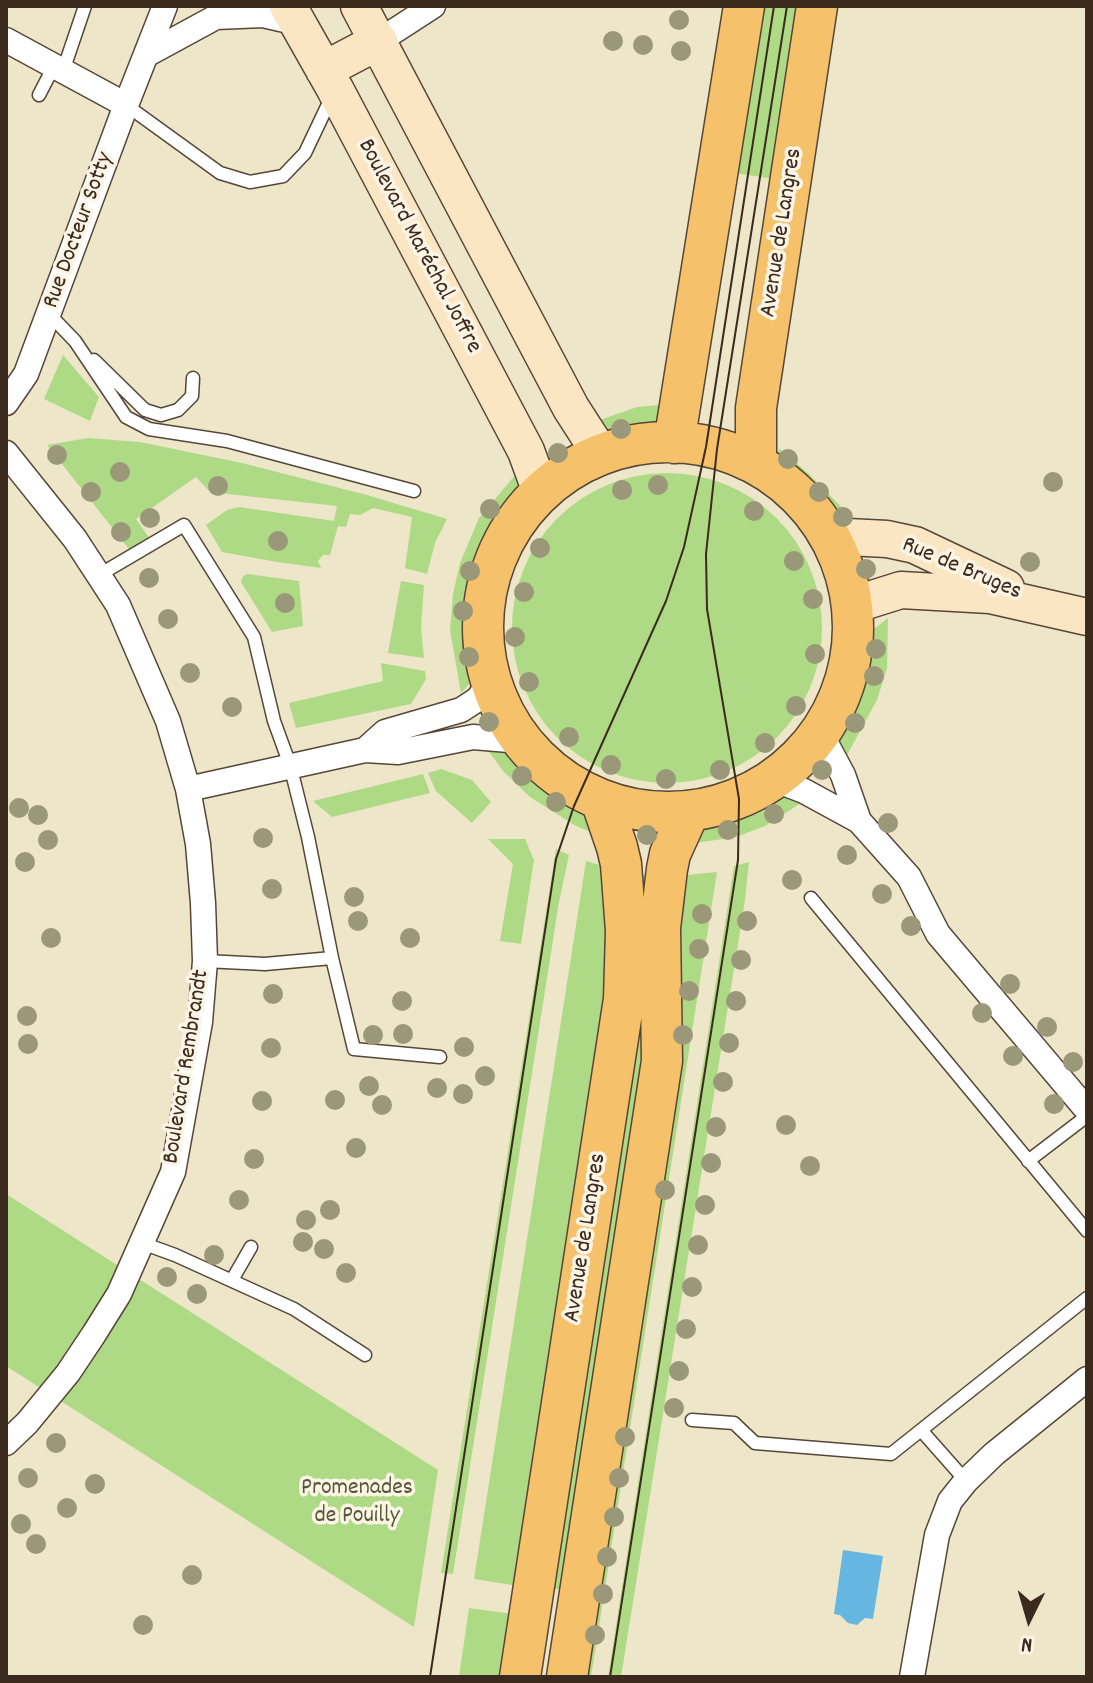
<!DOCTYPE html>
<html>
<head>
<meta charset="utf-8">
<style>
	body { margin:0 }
	#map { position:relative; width:1093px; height:1683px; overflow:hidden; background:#ede6c9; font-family:Dekko,sans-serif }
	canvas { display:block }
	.frame { position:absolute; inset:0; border:8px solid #3b2a1e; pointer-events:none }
	.north { position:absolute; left:989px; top:1579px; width:80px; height:80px; -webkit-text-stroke:6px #fcf5e5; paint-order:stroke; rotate:185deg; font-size:22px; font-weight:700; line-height:32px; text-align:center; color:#3b2a1e }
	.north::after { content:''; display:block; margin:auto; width:28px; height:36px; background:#3b2a1e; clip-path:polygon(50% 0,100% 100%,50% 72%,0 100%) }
</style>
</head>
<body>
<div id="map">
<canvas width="1093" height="1683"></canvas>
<div class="frame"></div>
<div class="north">N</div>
</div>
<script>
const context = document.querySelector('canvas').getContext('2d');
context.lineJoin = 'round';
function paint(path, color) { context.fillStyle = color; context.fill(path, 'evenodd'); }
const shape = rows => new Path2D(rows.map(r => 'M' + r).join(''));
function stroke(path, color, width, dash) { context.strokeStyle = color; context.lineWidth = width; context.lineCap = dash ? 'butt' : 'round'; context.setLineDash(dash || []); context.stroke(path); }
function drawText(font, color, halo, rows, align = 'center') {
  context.font = font + ' Dekko,sans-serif'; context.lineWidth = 7; context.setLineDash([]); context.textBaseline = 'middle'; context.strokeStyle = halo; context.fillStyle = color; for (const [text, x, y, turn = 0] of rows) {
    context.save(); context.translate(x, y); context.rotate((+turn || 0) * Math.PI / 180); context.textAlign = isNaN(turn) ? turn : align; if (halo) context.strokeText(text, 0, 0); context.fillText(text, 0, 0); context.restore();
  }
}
const green = shape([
	[753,6,809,6,782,180,727,172],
	[63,355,99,397,90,421,44,399],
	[660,405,673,405,665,417,645,433,615,435,594,422,637,407],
	[88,438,140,442,242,463,367,495,447,519,435,543,427,574,405,568,412,517,373,508,360,515,350,514,346,527,338,526,330,555,323,555,318,561,321,568,277,562,222,552,206,525,227,510,239,507,334,521,337,506,210,492,196,477,136,519,150,539,129,549,47,445],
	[780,449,809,474,861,527,831,519,778,462,774,456],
	[521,468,518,504,494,542,477,602,476,668,470,683,461,693,450,630,453,594,460,563,479,518],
	'512 628a155 155 0 1 1 310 0a155 155 0 1 1-310 0Z',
	[248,574,299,581,303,626,272,632,241,582,243,576],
	[401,581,424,585,421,628,424,658,388,653],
	[888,618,887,668,877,700,846,757,833,736,851,693,859,652,874,629],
	[381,663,425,671,426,679,411,704,296,728,289,703,383,681],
	[486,748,515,752,522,757,552,784,584,806,596,834,576,826,530,797,504,772],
	[441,769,472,780,491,802,472,823,436,791,428,773],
	[423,774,430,793,332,817,313,801],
	[782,796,800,797,806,800,765,826,736,837,689,844,694,832,712,818,733,815,754,804],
	[488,839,525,839,534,860,521,944,500,941,513,864],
	[556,849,569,855,559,902,453,1574,441,1573],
	[586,861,613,869,616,920,525,1587,474,1579],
	[749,862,745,900,621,1677,608,1677,734,866],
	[717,872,591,1677,581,1677,677,876],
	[635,874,659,877,656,985,564,1590,548,1588],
	[6,1194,438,1470,414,1627,6,1366],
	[469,1608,513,1614,503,1677,459,1677]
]);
const water = shape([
	[843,1550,883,1556,873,1619,865,1618,857,1625,848,1623,840,1615,834,1614]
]);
const lane = shape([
	[63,71,85,6],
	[39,95,54,66],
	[126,105,220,173,250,182,283,176,305,153,332,96],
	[49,314,75,341,126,417,149,429,227,441,414,491],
	[94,360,145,410,161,415,178,410,192,396,193,378],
	[99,575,184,525,254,637,274,721,290,765,308,837,332,958],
	[811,898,1087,1231],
	[205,961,265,964,332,958,354,1049,440,1057],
	[1028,1161,1087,1116],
	[142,1243,175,1255,294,1309,365,1355],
	[232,1280,251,1247],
	[692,1420,734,1423,755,1443,891,1454,1087,1298],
	[921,1430,966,1481]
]);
const street = shape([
	[6,40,126,105],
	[379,41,433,6],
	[146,55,216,17,263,15,298,23],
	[6,403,26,374,126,105,165,6],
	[6,453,75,539,118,605,168,721,188,789,198,844,203,903,205,961,200,1022,173,1172,119,1294,94,1334,68,1373,27,1423,6,1443],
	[820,732,843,775,859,821],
	[365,750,385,732,461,710,478,699,489,683],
	[773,779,804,791,859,821,909,877,938,934,1087,1110],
	[188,789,365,750,398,752,473,737,521,741],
	[912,1677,937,1535,950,1501,966,1481,994,1454,1087,1379]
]);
const secondary = shape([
	[288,6,335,89,526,451,541,492],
	[359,6,571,408,600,453],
	[324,70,379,41],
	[828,536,887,539,915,545,1006,588],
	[853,605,901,590,990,595,1087,617]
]);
const primary = shape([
	'483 627a185 185 0 1 1 370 0a185 185 0 1 1-370 0Z',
	[674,443,744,6],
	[756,460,756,408,817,6],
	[520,1677,624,999,626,931,621,864,617,847,601,800],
	[567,1677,662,1061,660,928,667,869,670,854,689,812]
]);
const tram = shape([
	[430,1677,556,859,574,806,666,601,684,547,706,447,774,6],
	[610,1677,738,860,739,799,707,609,706,554,717,449,787,6]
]);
const trees = [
	[679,20],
	[613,41],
	[643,45],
	[681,51],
	[621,429],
	[558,453],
	[57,455],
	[788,459],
	[120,472],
	[1053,482],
	[658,485],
	[218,486],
	[622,490],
	[91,492],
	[819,492],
	[490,509],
	[754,511],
	[843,517],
	[150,518],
	[121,532],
	[278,541],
	[540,548],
	[794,561],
	[1030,562],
	[866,569],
	[470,571],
	[149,578],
	[524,592],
	[813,599],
	[285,603],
	[463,611],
	[168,619],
	[515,637],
	[876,649],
	[815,654],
	[469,657],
	[190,673],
	[874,676],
	[529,682],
	[796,706],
	[232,707],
	[489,722],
	[855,723],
	[569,737],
	[765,743],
	[611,765],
	[720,770],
	[822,770],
	[522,776],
	[666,779],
	[556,802],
	[19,808],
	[774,814],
	[38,815],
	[888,823],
	[728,830],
	[647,835],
	[263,838],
	[48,840],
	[847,855],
	[25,862],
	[792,880],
	[272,889],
	[882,894],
	[354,897],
	[702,914],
	[358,921],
	[747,921],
	[911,926],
	[51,938],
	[410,938],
	[699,949],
	[741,960],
	[1010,984],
	[689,991],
	[273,994],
	[402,1001],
	[736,1001],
	[982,1013],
	[27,1016],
	[1047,1027],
	[403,1034],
	[373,1035],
	[683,1035],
	[729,1043],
	[28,1044],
	[464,1047],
	[271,1048],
	[1013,1056],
	[1073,1062],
	[485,1076],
	[723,1082],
	[369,1086],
	[437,1088],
	[463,1094],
	[335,1100],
	[262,1101],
	[1054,1104],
	[382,1105],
	[786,1125],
	[716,1127],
	[356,1148],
	[254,1159],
	[711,1163],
	[810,1166],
	[665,1190],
	[239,1200],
	[705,1205],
	[330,1210],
	[306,1220],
	[303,1242],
	[698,1245],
	[324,1249],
	[214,1255],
	[346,1273],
	[167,1277],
	[692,1287],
	[197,1294],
	[686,1329],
	[679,1371],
	[674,1408],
	[625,1437],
	[56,1443],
	[28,1478],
	[619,1478],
	[95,1484],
	[67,1508],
	[614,1517],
	[21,1524],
	[36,1544],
	[607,1557],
	[192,1575],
	[603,1594],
	[143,1625],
	[595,1635]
];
const streetNames = [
	["Rue Docteur Sotty",80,231,-70],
	["Avenue de Langres",783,233,-81],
	["Boulevard Maréchal Joffre",418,247,62],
	["Rue de Bruges",961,570,23],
	["Boulevard Rembrandt",188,1067,-81],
	["Avenue de Langres",587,1238,-81]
];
const parkNames = [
	["Promenades",357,1490],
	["de Pouilly",357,1518]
];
paint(green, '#aeda86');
paint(water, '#65b6e0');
stroke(lane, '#564638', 15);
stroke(street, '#564638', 27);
stroke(secondary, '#564638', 39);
stroke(primary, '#564638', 43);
stroke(lane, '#fff', 12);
stroke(street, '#fff', 24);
stroke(secondary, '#fbe6c4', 36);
stroke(primary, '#f5c16b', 40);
stroke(tram, '#3b2a1e', 2);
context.fillStyle = '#9b9779';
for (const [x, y] of trees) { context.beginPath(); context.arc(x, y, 10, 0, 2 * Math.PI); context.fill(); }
drawText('24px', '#3b2a1e', '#fcf5e5', streetNames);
drawText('24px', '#585638', '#fcf5e5', parkNames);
</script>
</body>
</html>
